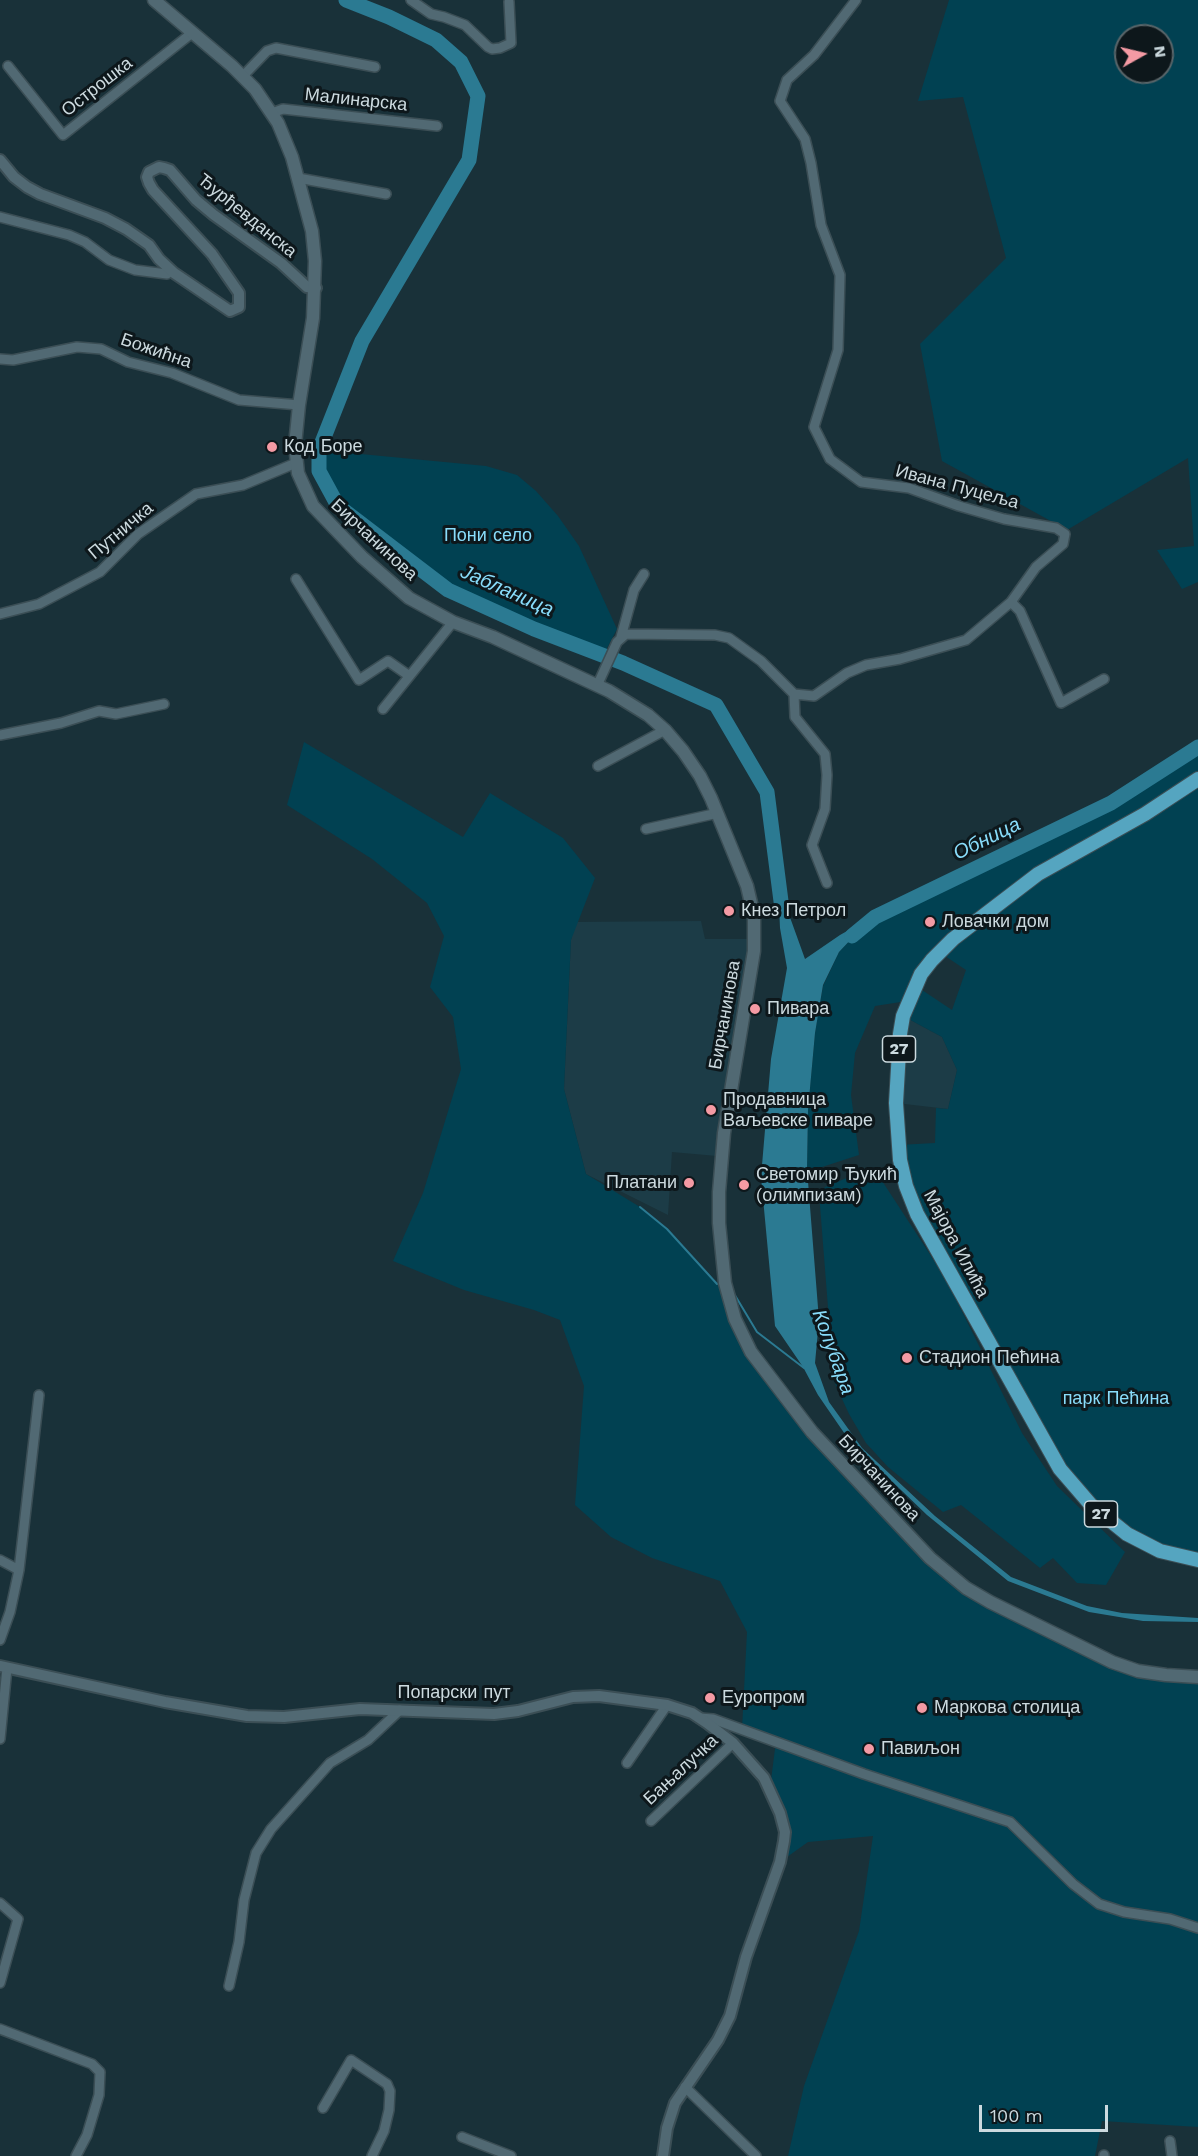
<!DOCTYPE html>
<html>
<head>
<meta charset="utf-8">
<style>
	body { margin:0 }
	#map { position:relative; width:1198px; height:2156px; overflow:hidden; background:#193139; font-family:"Work Sans",sans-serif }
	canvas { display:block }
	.north { position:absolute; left:1114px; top:24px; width:60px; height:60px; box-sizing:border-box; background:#0d171b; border:2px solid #596569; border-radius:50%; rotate:82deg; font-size:16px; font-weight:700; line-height:24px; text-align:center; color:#ccdadf }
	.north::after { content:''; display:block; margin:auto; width:21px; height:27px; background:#f49aa4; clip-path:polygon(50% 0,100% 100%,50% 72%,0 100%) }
	.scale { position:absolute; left:979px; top:2105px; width:129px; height:27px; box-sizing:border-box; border:3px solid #ccdadf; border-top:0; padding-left:8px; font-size:18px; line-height:21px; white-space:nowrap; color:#ccdadf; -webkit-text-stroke:4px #0d171b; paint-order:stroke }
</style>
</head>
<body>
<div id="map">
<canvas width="1198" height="2156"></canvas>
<div class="north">N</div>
<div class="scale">100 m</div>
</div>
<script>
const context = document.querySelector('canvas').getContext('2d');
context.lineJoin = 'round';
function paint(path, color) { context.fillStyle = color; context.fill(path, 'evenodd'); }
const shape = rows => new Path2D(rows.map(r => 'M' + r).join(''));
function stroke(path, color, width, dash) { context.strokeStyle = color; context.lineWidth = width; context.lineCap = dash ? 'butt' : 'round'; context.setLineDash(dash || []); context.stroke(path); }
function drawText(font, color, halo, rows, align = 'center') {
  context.font = font + ' "Work Sans",sans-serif'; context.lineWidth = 6; context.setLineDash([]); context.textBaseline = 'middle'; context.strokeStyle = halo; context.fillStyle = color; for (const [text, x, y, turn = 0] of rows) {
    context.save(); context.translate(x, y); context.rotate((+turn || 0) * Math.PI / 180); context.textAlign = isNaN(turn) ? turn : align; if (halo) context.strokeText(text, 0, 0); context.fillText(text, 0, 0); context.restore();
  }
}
const built = shape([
	[701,921,705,939,751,939,723,1096,717,1156,672,1152,668,1215,586,1174,564,1089,571,940,574,922],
	[903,1016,942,1037,957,1070,948,1109,896,1103]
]);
const green = shape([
	[949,0,1198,0,1198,582,1182,589,1157,550,1194,546,1188,458,1067,530,942,461,920,344,1006,258,963,97,918,101],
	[1126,36,1162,36,1162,72,1126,72],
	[319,450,486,466,517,475,536,491,558,516,579,546,617,629,603,656,534,629,448,590,338,506,319,471],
	[304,742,463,837,490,793,563,838,595,878,571,940,564,1089,586,1174,640,1207,667,1229,717,1283,725,1283,760,1367,947,1573,1112,1662,1198,1677,1198,2127,1102,2121,1095,2156,788,2156,804,2086,859,1931,873,1836,808,1842,780,1862,784,1841,770,1788,776,1741,742,1729,747,1632,720,1581,652,1558,611,1537,575,1505,584,1386,560,1320,534,1310,464,1290,393,1261,423,1193,461,1069,453,1017,430,987,444,936,427,903,372,859,287,805],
	[1198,747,1198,1561,1138,1540,1068,1479,908,1195,898,1145,935,1143,936,1108,948,1109,957,1070,942,1037,903,1016,907,1001,875,1006,855,1053,851,1095,859,1155,822,1167,807,1169,808,1110,815,1033,823,986,839,952,872,917,1111,803],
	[939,952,966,970,952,1010,916,986],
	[873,1167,946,1279,1022,1433,1057,1486,1125,1552,1106,1585,1077,1583,1053,1558,1040,1568,961,1505,943,1512,888,1467,866,1443,849,1414,832,1377,826,1338,829,1320,819,1193,825,1187]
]);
const water = shape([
	[778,884,805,959,840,935,872,917,839,952,823,985,815,1033,808,1110,807,1169,819,1320,815,1363,829,1402,862,1448,935,1516,1011,1577,1087,1606,1122,1613,1198,1618,1198,1622,1143,1621,1089,1612,1008,1581,927,1515,849,1440,818,1395,803,1367,775,1326,761,1177,771,1059,787,968,780,928]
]);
const stream = shape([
	[640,1207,667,1229,717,1284,721,1283],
	[733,1292,757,1332,804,1368]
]);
const river = shape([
	[346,0,389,17,436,40,461,62,478,96,469,160,362,341,319,450,319,471,338,506,448,590,534,629,623,663,716,705,767,792,782,909],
	[852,936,875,917,1111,803,1198,747]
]);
const minor = shape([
	[411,0,431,14,444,17,465,25,488,47,492,49,500,48,511,43,509,2],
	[8,66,63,135,192,33],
	[243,76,267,51,276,48,375,67],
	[272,113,283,109,437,126],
	[298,178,386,194],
	[0,217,69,235,85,242,109,260,135,270,167,274,171,270],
	[0,359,13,360,77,347,101,349,128,362,172,373,239,400,299,405],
	[296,579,359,680,388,661,408,675],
	[1011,602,1020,611,1061,703,1104,679],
	[0,614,39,604,100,572,138,534,196,494,243,485,296,463],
	[621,637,634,590,644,574],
	[597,686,617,642,626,634,715,635,729,638,761,661,794,694,814,696,847,673,866,665,900,659,966,640,1011,602,1036,567,1063,544,1065,534,1056,528,1004,519,959,506,909,488,861,482,830,459,814,427,838,350,840,275,821,225,811,163,805,139,780,101,787,80,814,55,856,0],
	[794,694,795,717,825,754,827,775,825,809,812,845,827,883],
	[383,709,453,622],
	[0,735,61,723,99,711,116,714,164,704],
	[598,766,665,730],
	[646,829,718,813],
	[0,1560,19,1570],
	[0,1640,10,1612,19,1570,39,1395],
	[700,1718,713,1719,864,1774,1010,1822,1073,1884,1099,1904,1124,1912,1170,1919,1198,1928],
	[0,1739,7,1668],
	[627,1763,667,1705],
	[651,1821,733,1743],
	[0,1903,18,1919,0,1983],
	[229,1986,239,1942,244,1900,256,1853,271,1829,330,1763,368,1740,400,1710],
	[0,2029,92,2064,100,2072,99,2095,87,2135,76,2156],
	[685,2087,756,2156],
	[323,2108,351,2060,387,2084,390,2091,389,2110,384,2131,372,2156],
	[462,2137,511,2156],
	[1170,2141,1172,2156],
	[1104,2155,1104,2156]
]);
const tertiary = shape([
	[0,160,14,177,27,187,40,194,105,218,126,229,149,245,159,259,174,273,230,311,239,307,239,293,212,254,153,190,149,183,147,177,149,172,159,167,164,168,170,170,196,200,214,215,281,263,307,287,316,288],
	[0,1666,165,1702,247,1716,284,1717,360,1709,494,1714,518,1711,573,1697,599,1696,667,1705,692,1713,707,1723,733,1743,764,1778,780,1813,785,1832,784,1841,780,1862,746,1957,730,2016,718,2040,675,2103,667,2128,663,2156]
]);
const secondary = shape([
	[154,0,232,66,255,89,278,123,292,157,312,231,315,261,313,318,299,405,295,445,298,473,313,506,362,557,409,598,453,622,493,637,609,691,648,715,665,730,683,751,700,776,711,798,747,886,754,916,754,951,724,1133,719,1192,719,1223,725,1283,735,1319,751,1352,812,1432,930,1558,966,1588,990,1602,1112,1662,1138,1671,1166,1675,1198,1677]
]);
const primary = shape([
	[1198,779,1145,814,1038,874,953,939,932,960,921,974,903,1016,900,1034,896,1103,900,1160,906,1186,917,1214,1060,1469,1091,1505,1127,1534,1160,1551,1198,1560]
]);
const markers = [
	[272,447,6,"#f49aa4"],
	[729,911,6,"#f49aa4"],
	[930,922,6,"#f49aa4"],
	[755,1009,6,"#f49aa4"],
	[711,1110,6,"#f49aa4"],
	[689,1183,6,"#f49aa4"],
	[744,1185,6,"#f49aa4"],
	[907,1358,6,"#f49aa4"],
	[710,1698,6,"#f49aa4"],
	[922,1708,6,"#f49aa4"],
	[869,1749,6,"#f49aa4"]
];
const shields = [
	[899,1049,33],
	[1101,1514,33]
];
const shieldNames = [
	["27",899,1049],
	["27",1101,1514]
];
const streetNames = [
	["Острошка",97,87,-38],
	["Малинарска",356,100,6],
	["Ђурђевданска",247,216,39],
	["Божићна",156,351,19],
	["Ивана Пуцеља",957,487,15],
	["Путничка",121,531,-40],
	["Бирчанинова",374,540,43],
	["Бирчанинова",725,1015,-80],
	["Мајора Илића",956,1244,62],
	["Бирчанинова",879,1478,47],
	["Попарски пут",454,1693],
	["Бањалучка",681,1770,-43]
];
const poiNames = [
	["Код Боре",284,447],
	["Кнез Петрол",741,911],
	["Ловачки дом",942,922],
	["Пивара",767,1009],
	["Продавница",723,1100],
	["Ваљевске пиваре",723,1121],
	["Светомир Ђукић",756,1175],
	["(олимпизам)",756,1196],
	["Платани",677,1183,"right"],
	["Стадион Пећина",919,1358],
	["Еуропром",722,1698],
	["Маркова столица",934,1708],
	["Павиљон",881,1749]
];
const parkNames = [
	["Пони село",488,536],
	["парк Пећина",1116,1399]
];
const waterNames = [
	["Јабланица",507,591,24],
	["Обница",987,839,-26],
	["Колубара",833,1352,70]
];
paint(built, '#1c3c47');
paint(green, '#014152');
paint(water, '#2b7a92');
stroke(stream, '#2b7a92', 2);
stroke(river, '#2b7a92', 15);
stroke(minor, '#3b4e55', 12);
stroke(tertiary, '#3b4e55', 14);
stroke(secondary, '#3b4e55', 15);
stroke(primary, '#3b4e55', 16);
stroke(minor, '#516973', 9);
stroke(tertiary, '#516973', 10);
stroke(secondary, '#516973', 12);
stroke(primary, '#55a5c0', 14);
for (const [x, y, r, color] of markers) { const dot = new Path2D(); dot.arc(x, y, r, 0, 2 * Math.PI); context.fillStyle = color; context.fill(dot); stroke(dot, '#0d171b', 2); }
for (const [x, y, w] of shields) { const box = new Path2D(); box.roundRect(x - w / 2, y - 13, w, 26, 4.5); context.fillStyle = '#0d171b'; context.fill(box); stroke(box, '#ccdadf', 1.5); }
drawText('bold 16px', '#ccdadf', null, shieldNames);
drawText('18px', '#ccdadf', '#0d171b', streetNames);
drawText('18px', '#ccdadf', '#0d171b', poiNames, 'left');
drawText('18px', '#89ddfb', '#0d171b', parkNames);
drawText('italic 20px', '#88dcfa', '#0d171b', waterNames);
</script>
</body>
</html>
